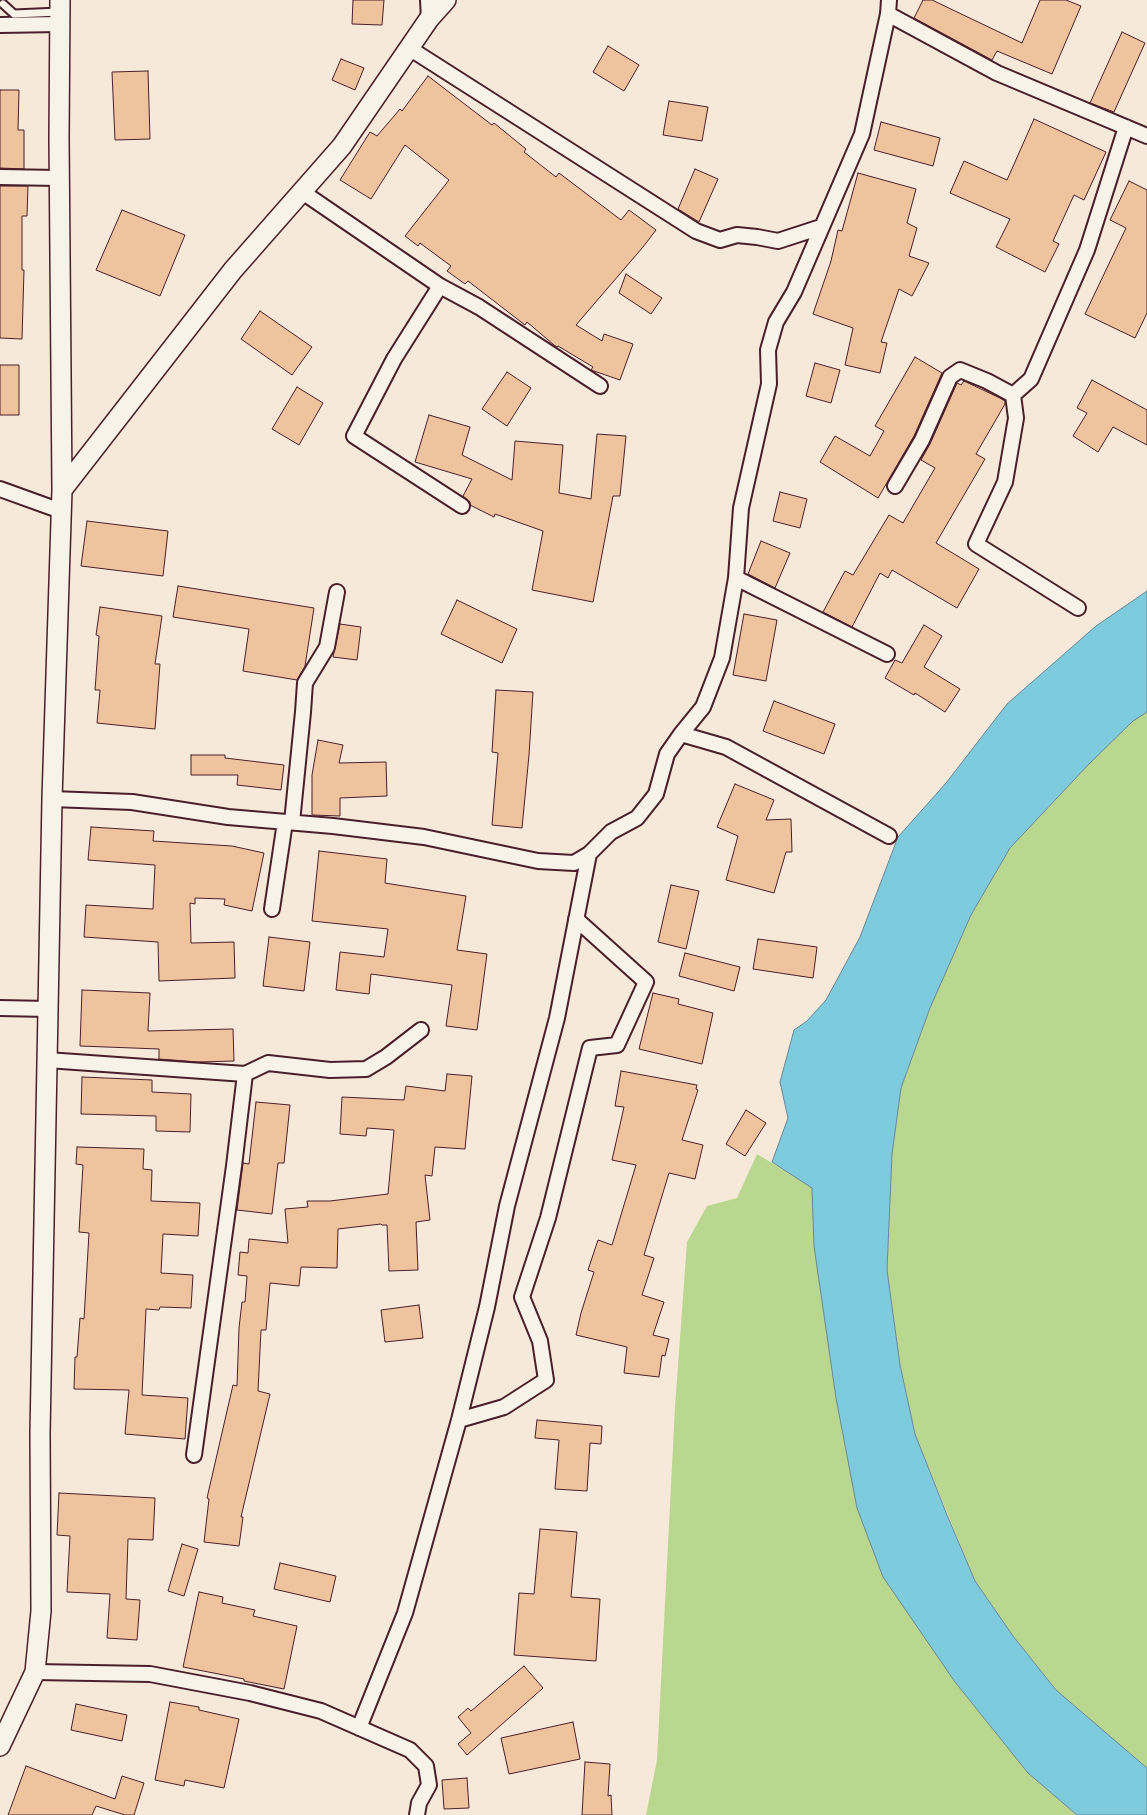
<!DOCTYPE html>
<html>
<head>
<meta charset="utf-8">
<style>
	body { margin:0 }
	canvas { display:block; background:#f6e9d9 }
</style>
</head>
<body>
<canvas width="1147" height="1815"></canvas>
<script>
const context = document.querySelector('canvas').getContext('2d');
context.lineJoin = 'round';
function paint(path, color) { context.fillStyle = color; context.fill(path, 'evenodd'); }
const shape = rows => new Path2D(rows.map(r => 'M' + r).join(''));
function stroke(path, color, width, dash) { context.strokeStyle = color; context.lineWidth = width; context.lineCap = dash ? 'butt' : 'round'; context.setLineDash(dash || []); context.stroke(path); }
const green = shape([
	[1147,712,1147,1768,1056,1690,1013,1636,975,1581,915,1434,900,1365,887,1270,892,1154,901,1088,930,1008,971,915,1010,848,1088,765,1133,721],
	[757,1154,812,1187,814,1246,836,1398,857,1508,955,1682,1028,1773,1077,1815,646,1815,657,1760,675,1407,687,1242,707,1206,737,1198]
]);
const water = shape([
	[1147,591,1147,712,1133,721,1088,765,1010,848,971,915,930,1008,901,1088,892,1154,887,1270,900,1365,915,1434,947,1515,975,1581,1013,1636,1056,1690,1147,1768,1147,1815,1077,1815,1028,1773,955,1682,883,1577,857,1508,836,1398,814,1246,812,1188,772,1162,788,1118,780,1082,794,1030,807,1021,826,1000,860,937,898,837,946,783,1007,704,1096,626,1147,591]
]);
const building = shape([
	[353,0,384,0,382,25,352,24,353,0],
	[923,0,932,0,1022,43,1040,0,1066,0,1081,6,1052,74,997,51,992,60,914,18,923,0],
	[1122,32,1145,43,1114,112,1090,103,1122,32],
	[608,46,639,65,624,91,593,72,608,46],
	[341,59,364,68,355,90,332,80,341,59],
	[148,71,150,139,115,140,112,72,148,71],
	[428,76,492,125,494,123,526,149,524,152,556,177,559,173,621,220,629,210,656,230,643,247,576,325,602,341,604,334,633,344,620,380,591,370,593,367,558,346,557,347,554,345,527,322,525,325,468,281,465,284,447,271,451,266,420,243,418,246,405,236,449,180,405,145,371,199,340,180,370,132,377,136,400,109,402,111,428,76],
	[0,90,19,90,18,130,24,130,24,169,0,168,0,90],
	[669,101,708,107,702,141,663,135,669,101],
	[1034,119,1106,152,1084,200,1074,195,1053,241,1059,244,1045,272,996,247,1010,219,950,193,964,161,1007,180,1034,119],
	[881,122,940,138,933,166,874,150,881,122],
	[695,169,718,179,699,222,678,209,695,169],
	[858,173,916,189,907,223,917,228,909,256,929,263,912,296,899,289,881,342,887,343,880,373,845,365,853,328,813,314,831,261,838,230,842,231,858,173],
	[1129,181,1147,190,1147,313,1135,338,1085,314,1126,228,1110,220,1129,181],
	[0,186,28,186,27,216,22,216,22,270,24,270,22,339,0,338,0,186],
	[122,210,185,235,160,296,96,270,122,210],
	[626,274,662,298,651,314,619,293,626,274],
	[260,311,312,347,292,375,241,339,260,311],
	[915,357,942,373,914,436,878,498,820,462,835,436,870,456,884,431,875,426,915,357],
	[815,363,840,370,831,403,806,396,815,363],
	[0,365,19,365,19,415,0,415,0,365],
	[507,372,531,388,507,426,482,409,507,372],
	[1092,380,1147,410,1147,445,1113,427,1098,452,1073,436,1087,413,1077,408,1092,380],
	[964,381,1000,398,1005,401,1005,404,976,454,985,459,936,543,979,569,957,608,892,570,888,578,880,573,852,627,823,612,845,571,853,575,889,515,903,523,935,468,921,460,930,444,957,383,961,385,964,381],
	[297,387,323,403,299,445,272,429,297,387],
	[429,415,470,427,462,455,512,480,515,441,563,445,559,493,591,499,597,434,626,436,620,496,613,496,593,602,532,590,543,531,495,514,494,517,470,505,470,502,463,496,472,479,415,462,429,415],
	[780,492,807,499,800,528,773,521,780,492],
	[87,521,168,531,163,576,81,566,87,521],
	[761,541,790,553,775,588,748,574,761,541],
	[178,586,314,608,305,666,297,680,243,671,249,629,173,617,178,586],
	[457,600,517,629,502,663,441,634,457,600],
	[100,607,162,616,155,664,160,664,155,729,97,723,100,690,95,690,99,636,96,635,100,607],
	[744,614,777,620,766,681,733,675,744,614],
	[340,624,361,627,357,660,333,657,340,624],
	[924,625,942,636,924,667,960,689,945,712,915,693,914,695,885,678,895,660,902,663,924,625],
	[496,690,533,692,529,755,522,828,492,825,498,753,492,752,496,690],
	[774,701,835,724,824,754,763,731,774,701],
	[318,740,343,745,339,763,386,762,387,796,340,798,340,816,312,815,312,775,318,740],
	[191,755,225,755,225,758,284,765,281,790,237,785,238,775,191,775,191,755],
	[735,784,774,800,766,820,791,819,792,852,786,852,774,893,726,880,738,836,717,827,735,784],
	[91,827,154,831,153,841,232,846,264,853,252,911,224,905,225,899,195,898,195,904,190,903,191,943,234,942,235,978,159,981,158,942,84,937,86,905,153,909,155,865,88,860,91,827],
	[319,851,387,859,385,883,466,896,457,950,487,954,477,1030,446,1026,452,985,371,974,369,994,336,990,340,952,384,957,388,929,312,921,319,851],
	[671,885,699,891,686,949,658,942,671,885],
	[269,937,310,942,304,991,263,986,269,937],
	[758,939,817,947,813,978,753,969,758,939],
	[685,953,740,967,734,991,679,976,685,953],
	[82,990,150,993,148,1031,233,1029,234,1061,198,1062,159,1059,159,1049,80,1046,82,990],
	[653,993,679,999,678,1004,713,1013,702,1064,639,1049,653,993],
	[621,1071,697,1085,696,1089,698,1090,682,1140,703,1145,695,1179,669,1173,644,1255,654,1258,642,1295,664,1302,653,1335,669,1339,665,1356,662,1355,659,1377,624,1373,627,1347,576,1335,581,1313,594,1272,588,1270,598,1240,612,1245,636,1165,612,1160,624,1107,615,1106,621,1071],
	[447,1074,472,1076,465,1149,435,1147,432,1176,425,1175,430,1220,416,1222,418,1270,389,1271,387,1225,382,1225,381,1224,338,1229,337,1268,301,1267,299,1286,270,1283,266,1330,261,1330,258,1391,270,1394,241,1517,243,1517,239,1546,204,1542,209,1499,207,1498,233,1385,237,1386,239,1328,242,1302,245,1302,247,1276,238,1275,240,1252,248,1253,249,1239,288,1243,285,1209,308,1207,307,1201,330,1201,388,1194,394,1130,367,1128,366,1136,340,1134,342,1097,404,1100,406,1086,445,1091,447,1074],
	[82,1077,152,1080,152,1092,191,1094,190,1132,156,1131,156,1116,81,1114,82,1077],
	[256,1102,290,1105,284,1163,278,1163,272,1214,237,1210,243,1163,249,1164,256,1102],
	[746,1110,766,1123,745,1156,726,1144,746,1110],
	[77,1147,144,1149,143,1169,152,1170,151,1201,200,1203,198,1236,163,1234,161,1273,193,1275,191,1308,160,1307,159,1310,146,1309,142,1395,188,1398,185,1439,125,1434,129,1390,74,1389,75,1357,77,1357,80,1318,84,1319,89,1233,79,1232,83,1165,76,1164,77,1147],
	[419,1305,423,1338,385,1342,381,1310,419,1305],
	[537,1420,602,1426,601,1444,590,1443,587,1491,555,1489,559,1440,535,1438,537,1420],
	[59,1493,155,1498,153,1540,128,1539,126,1599,140,1600,137,1640,107,1638,110,1594,67,1592,70,1536,57,1535,59,1493],
	[540,1529,577,1532,571,1597,600,1599,596,1661,514,1655,519,1593,534,1594,540,1529],
	[182,1544,198,1549,184,1596,168,1591,182,1544],
	[280,1563,336,1576,330,1602,274,1589,280,1563],
	[199,1592,223,1597,222,1603,255,1610,253,1616,297,1626,284,1689,244,1681,244,1679,183,1667,199,1592],
	[524,1666,543,1688,467,1755,458,1744,471,1733,458,1717,468,1708,471,1711,524,1666],
	[170,1702,199,1707,199,1710,239,1719,224,1788,185,1780,184,1786,155,1780,170,1702],
	[76,1704,127,1715,122,1741,71,1730,76,1704],
	[573,1722,580,1759,509,1774,501,1738,573,1722],
	[585,1762,610,1764,608,1796,611,1795,612,1815,582,1815,585,1762],
	[26,1766,115,1799,122,1776,144,1783,134,1815,125,1815,96,1806,92,1815,8,1815,26,1766],
	[467,1778,469,1808,444,1809,442,1780,467,1778]
]);
const lane = shape([
	[3,4,14,14,59,12]
]);
const street = shape([
	[428,0,429,19],
	[888,14,997,73,1147,136],
	[0,25,59,24],
	[409,48,696,231,720,240,737,235,757,237,778,241,821,227],
	[0,177,59,178],
	[301,191,440,286,479,307,600,386],
	[440,286,394,359,354,436,462,506],
	[1013,395,1016,418,1005,482,976,544,1078,608],
	[895,486,922,440,950,377,960,370,987,381,1013,395,1031,379,1087,250,1126,127],
	[0,489,61,511],
	[736,578,887,654],
	[681,734,726,747,889,836],
	[52,799,132,802,228,817,333,826,424,837,538,861,574,863,589,854,611,832,637,818,656,794,667,754,681,734,703,707,722,658,736,578,741,508,769,384,768,350,776,322,794,292,862,134,888,14,889,0],
	[292,822,303,712,305,683,327,647,337,592],
	[272,909,285,822],
	[0,1008,48,1009],
	[47,1060,245,1074,268,1063,330,1070,366,1069,386,1057,421,1030],
	[459,1420,504,1407,546,1380,540,1341,522,1297,548,1218,590,1048,617,1045,646,982,576,919],
	[194,1455,234,1166,245,1074],
	[35,1672,150,1674,250,1693,321,1711,410,1750,426,1766,429,1785,419,1803,417,1815],
	[359,1728,405,1613,459,1420,487,1307,507,1206,557,1018,589,854]
]);
const secondary = shape([
	[62,490,233,270,342,146,429,19,446,0],
	[0,1746,35,1672,41,1611,40,1433,52,799,62,490,59,138,60,0]
]);
paint(green, '#bad78f');
paint(water, '#7ecbde');
stroke(water, '#698696', 1);
paint(building, '#f0c39f');
stroke(building, '#4a1f2b', 1);
stroke(lane, '#4a1f2b', 11);
stroke(street, '#4a1f2b', 18);
stroke(secondary, '#4a1f2b', 22);
stroke(lane, '#f7f3e8', 7);
stroke(street, '#f7f3e8', 14);
stroke(secondary, '#f7f3e8', 19);
</script>
</body>
</html>
